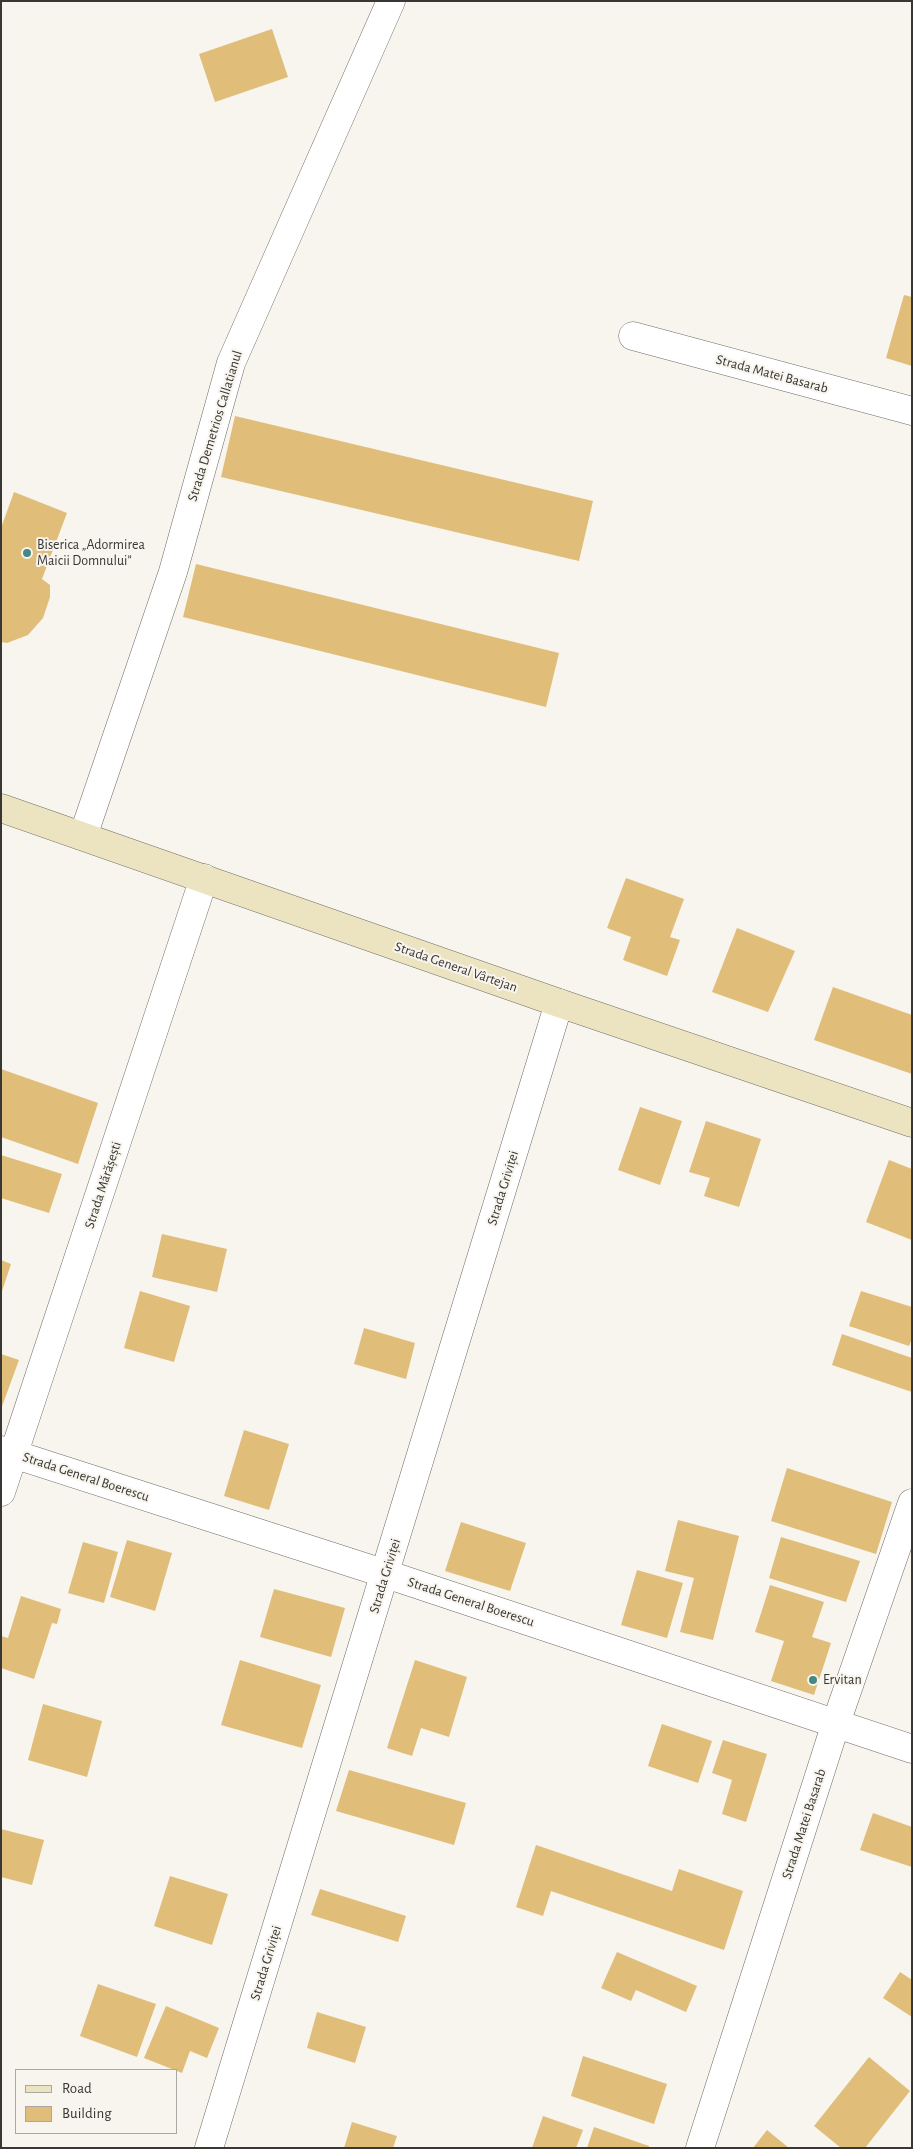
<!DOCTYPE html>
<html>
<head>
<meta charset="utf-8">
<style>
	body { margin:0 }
	#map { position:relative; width:913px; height:2149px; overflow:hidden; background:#f8f4ee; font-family:"Alegreya Sans",sans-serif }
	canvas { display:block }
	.frame { position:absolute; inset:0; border:2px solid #383734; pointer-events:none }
	.legend { position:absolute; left:15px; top:2069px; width:162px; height:65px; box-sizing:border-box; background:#f8f4ee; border:1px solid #aba8a4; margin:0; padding:6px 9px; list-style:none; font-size:15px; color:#383734 }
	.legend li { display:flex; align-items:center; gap:10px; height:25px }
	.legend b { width:25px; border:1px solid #aba8a4 }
</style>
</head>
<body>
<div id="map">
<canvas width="913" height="2149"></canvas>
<div class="frame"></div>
<ul class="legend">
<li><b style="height:6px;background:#ece4c1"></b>Road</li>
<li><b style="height:14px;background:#e0be7a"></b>Building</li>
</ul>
</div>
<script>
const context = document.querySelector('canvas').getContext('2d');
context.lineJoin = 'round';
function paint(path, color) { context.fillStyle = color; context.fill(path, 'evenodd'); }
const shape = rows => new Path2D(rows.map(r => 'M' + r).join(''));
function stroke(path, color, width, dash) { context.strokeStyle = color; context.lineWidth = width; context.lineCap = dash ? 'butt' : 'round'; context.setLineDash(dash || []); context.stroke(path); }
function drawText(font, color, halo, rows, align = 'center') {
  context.font = font + ' "Alegreya Sans",sans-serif'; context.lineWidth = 4; context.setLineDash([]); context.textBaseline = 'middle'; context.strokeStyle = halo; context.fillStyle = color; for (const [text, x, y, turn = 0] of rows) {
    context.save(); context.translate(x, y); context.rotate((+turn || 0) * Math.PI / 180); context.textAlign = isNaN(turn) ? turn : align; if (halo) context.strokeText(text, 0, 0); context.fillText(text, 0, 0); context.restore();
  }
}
const building = shape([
	[272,29,288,77,215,102,199,54],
	[904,295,912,297,912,366,886,358],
	[235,416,593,501,579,561,221,477],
	[14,492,67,513,42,579,50,585,50,597,43,618,28,635,7,643,1,642,1,528],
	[196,564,559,653,546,707,183,617],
	[626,878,684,899,670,937,680,940,667,976,623,960,631,937,607,928],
	[737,928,795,951,768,1012,712,992],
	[833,987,912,1015,912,1074,814,1040],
	[1,1069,98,1103,78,1164,1,1137],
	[640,1107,682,1121,660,1185,618,1170],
	[706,1121,761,1139,739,1207,704,1196,710,1178,689,1172],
	[1,1155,62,1174,49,1213,1,1198],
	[889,1160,912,1169,912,1240,866,1222],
	[162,1234,227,1249,217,1292,152,1277],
	[1,1260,11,1264,2,1291,1,1291],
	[140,1291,190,1306,174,1362,124,1348],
	[861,1291,912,1307,912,1339,909,1346,849,1326],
	[364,1328,415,1343,406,1379,354,1364],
	[842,1334,912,1358,912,1392,832,1365],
	[1,1354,19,1360,1,1409],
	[244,1430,289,1444,269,1510,224,1496],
	[787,1468,892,1502,876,1554,771,1521],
	[678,1520,739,1536,713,1640,680,1632,694,1578,665,1571],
	[461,1522,526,1543,510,1591,445,1571],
	[781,1537,860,1561,846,1602,769,1578],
	[127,1540,172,1553,155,1611,110,1597],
	[83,1542,118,1552,104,1603,68,1593],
	[637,1570,683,1583,667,1638,621,1625],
	[770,1585,824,1602,812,1637,831,1643,814,1695,771,1681,784,1641,755,1632],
	[274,1589,345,1608,331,1657,260,1637],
	[21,1596,61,1609,57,1624,52,1623,34,1679,1,1668,1,1636,8,1638],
	[240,1660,321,1685,302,1748,221,1725],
	[415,1660,467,1677,449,1737,421,1728,412,1756,387,1748],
	[43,1704,102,1721,87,1777,28,1760],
	[662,1724,712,1741,698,1783,648,1766],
	[723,1740,767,1754,746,1822,722,1814,732,1780,712,1773],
	[349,1770,466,1803,454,1845,336,1811],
	[873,1813,912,1827,912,1867,860,1850],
	[1,1829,44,1840,32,1885,1,1877],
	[536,1845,672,1891,679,1869,743,1891,724,1950,551,1891,543,1916,516,1907],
	[170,1876,228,1894,212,1945,154,1926],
	[320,1889,406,1916,398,1942,311,1915],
	[617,1952,697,1986,686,2012,636,1990,631,2001,601,1988],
	[900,1972,912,1980,912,2017,883,1998],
	[98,1984,156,2004,137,2057,80,2036],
	[166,2006,219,2028,207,2058,190,2051,182,2073,144,2058],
	[317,2012,366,2027,355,2063,307,2048],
	[583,2056,667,2084,654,2124,571,2096],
	[869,2057,910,2091,865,2148,841,2148,814,2126],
	[543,2116,583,2130,576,2148,532,2148],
	[352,2122,397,2136,393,2148,344,2148],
	[594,2127,649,2146,649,2148,587,2148],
	[767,2130,789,2148,753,2148]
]);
const street = shape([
	[633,336,912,411],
	[83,836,173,572,231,363,391,1],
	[1,1450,386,1574,912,1749],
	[1,1492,204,878],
	[209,2148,559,1003],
	[700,2148,836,1723,912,1503]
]);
const secondary = shape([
	[1,808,559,1003,912,1123]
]);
const markers = [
	[27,553,5,"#448a84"],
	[813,1680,5,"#448a84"]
];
const streetNames = [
	["Strada Matei Basarab",772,374,15],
	["Strada Demetrios Callatianul",215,426,-73],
	["Strada General Vârtejan",456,967,19],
	["Strada Mărășești",103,1185,-72],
	["Strada Griviței",503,1188,-73],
	["Strada General Boerescu",86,1477,18],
	["Strada Griviței",385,1576,-73],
	["Strada General Boerescu",471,1602,18],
	["Strada Matei Basarab",804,1824,-72],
	["Strada Griviței",266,1963,-73]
];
const poiNames = [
	["Biserica „Adormirea",37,545],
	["Maicii Domnului”",37,561],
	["Ervitan",823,1680]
];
paint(building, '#e0be7a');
stroke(street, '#706d67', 29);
stroke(secondary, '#706d67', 29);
stroke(street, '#fff', 28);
stroke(secondary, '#ece4c1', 28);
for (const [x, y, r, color] of markers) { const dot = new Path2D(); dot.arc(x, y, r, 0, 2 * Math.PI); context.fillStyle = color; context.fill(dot); stroke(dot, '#f8f4ee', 2); }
drawText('14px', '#383734', '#f8f4ee', streetNames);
drawText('14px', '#383734', '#f8f4ee', poiNames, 'left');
</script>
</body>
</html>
